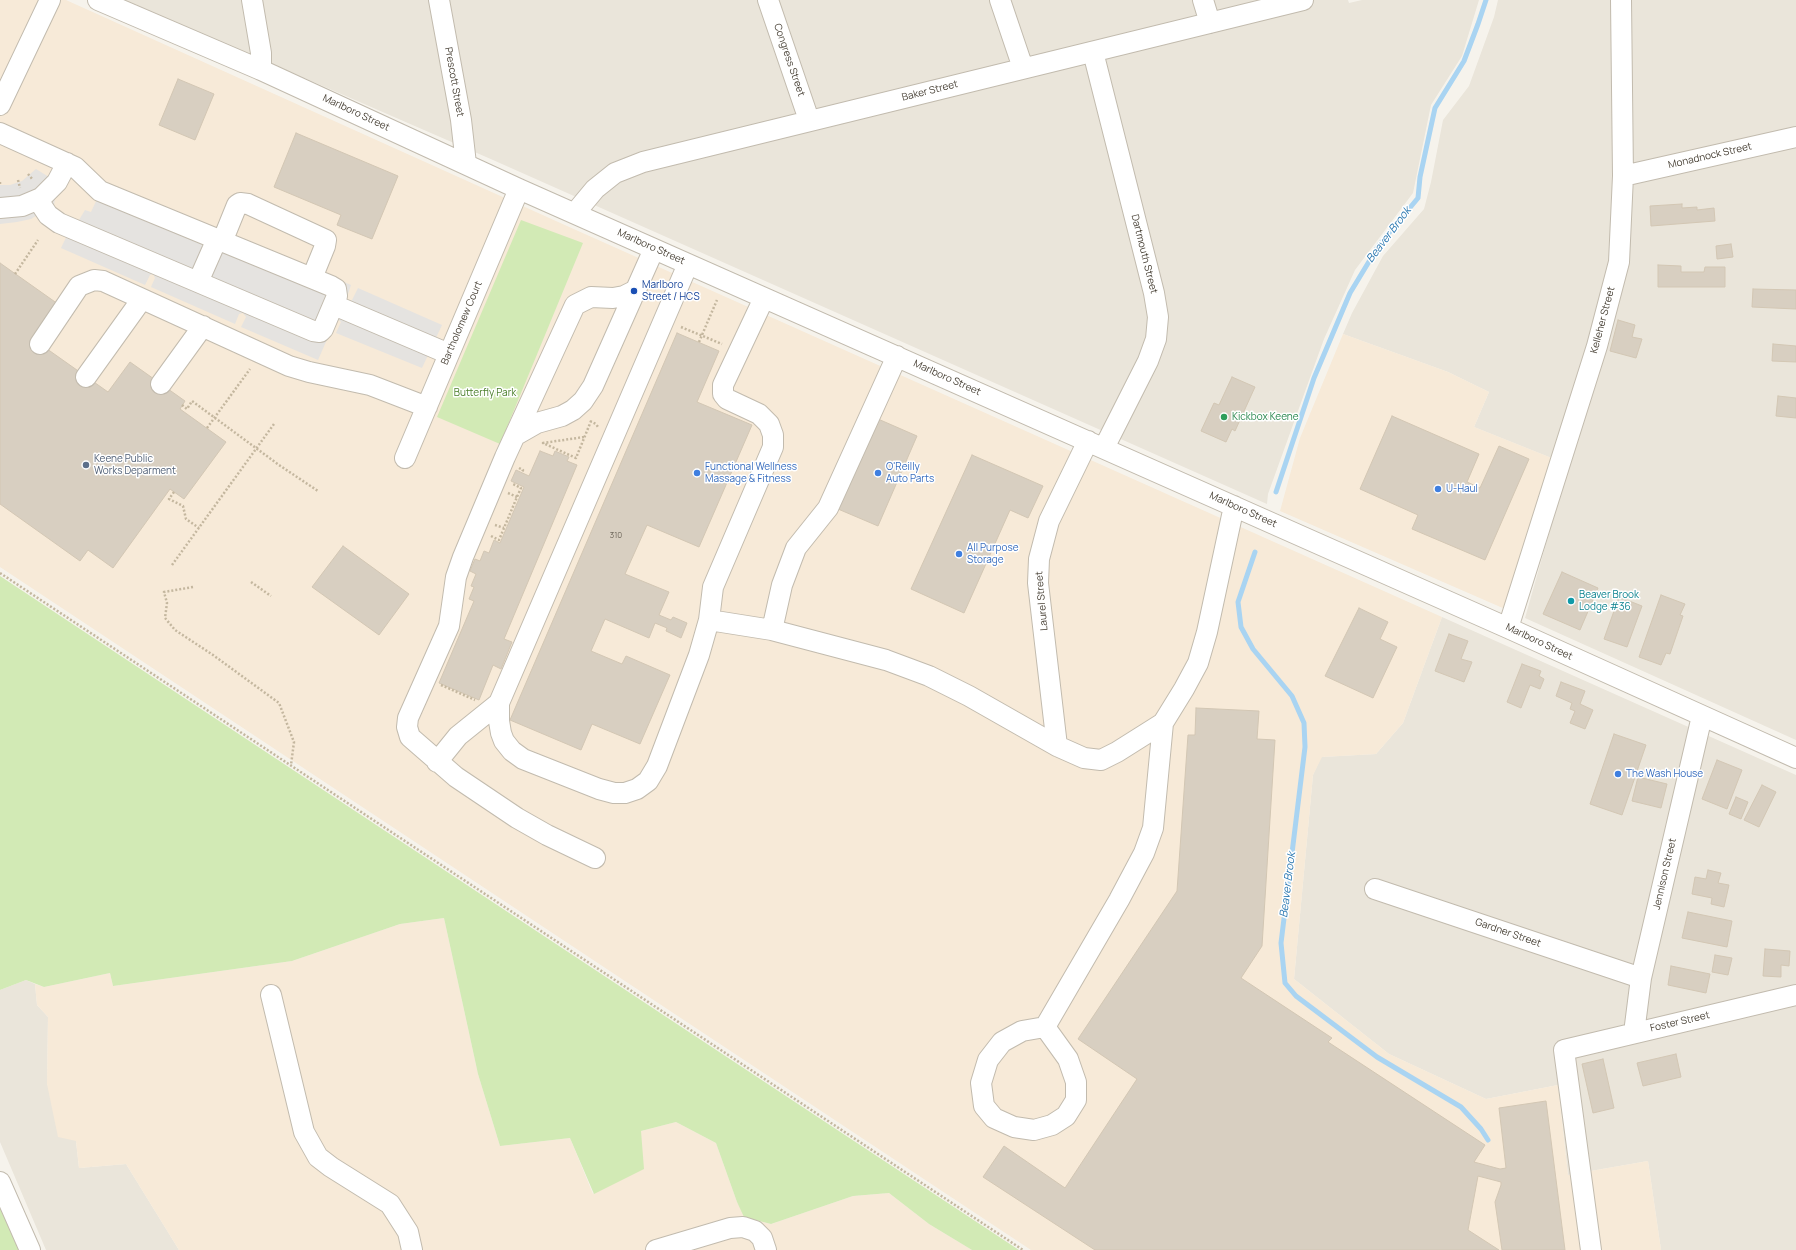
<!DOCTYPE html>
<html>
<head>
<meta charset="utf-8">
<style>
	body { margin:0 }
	canvas { display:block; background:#f6f3ec }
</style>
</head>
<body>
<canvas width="1796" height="1250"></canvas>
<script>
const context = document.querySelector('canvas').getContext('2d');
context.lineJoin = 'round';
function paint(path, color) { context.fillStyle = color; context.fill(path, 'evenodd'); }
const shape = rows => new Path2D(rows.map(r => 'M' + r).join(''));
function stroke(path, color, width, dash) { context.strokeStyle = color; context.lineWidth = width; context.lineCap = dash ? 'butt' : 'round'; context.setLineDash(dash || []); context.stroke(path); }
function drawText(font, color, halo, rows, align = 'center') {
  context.font = font + ' Manrope,sans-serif'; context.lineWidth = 3; context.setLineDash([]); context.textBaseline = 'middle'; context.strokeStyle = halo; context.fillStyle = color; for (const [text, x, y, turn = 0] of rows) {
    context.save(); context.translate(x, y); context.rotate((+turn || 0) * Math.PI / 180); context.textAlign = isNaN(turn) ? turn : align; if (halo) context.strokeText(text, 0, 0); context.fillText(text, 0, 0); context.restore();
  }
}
const residential = shape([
	[125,0,1348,0,1349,3,1362,0,1479,0,1462,56,1431,105,1413,193,1355,270,1324,339,1268,494,1267,504,493,160],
	[1498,0,1796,0,1796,740,1525,618,1568,466,1554,459,1474,427,1489,392,1448,372,1343,334,1352,313,1383,256,1424,209,1431,182,1443,120,1469,86,1494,17],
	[1442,617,1796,775,1796,1250,1661,1250,1648,1161,1568,1175,1558,1085,1486,1099,1389,1054,1294,979,1313,775,1321,757,1376,754,1403,723],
	[26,980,35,984,37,1005,48,1017,47,1084,76,1141,79,1168,126,1164,179,1250,46,1250,0,1142,0,990]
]);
const commercial = shape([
	[0,0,66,0,567,226,1442,617,1403,723,1376,754,1322,757,1313,775,1294,979,1389,1054,1486,1099,1558,1085,1568,1175,1648,1161,1661,1250,1031,1250,0,567],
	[1343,334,1448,372,1489,392,1474,427,1554,459,1505,609,1280,511,1300,438],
	[444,918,478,1074,500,1146,570,1138,593,1194,641,1131,676,1122,716,1143,737,1202,745,1217,771,1224,853,1196,889,1193,929,1224,972,1250,179,1250,126,1164,79,1168,76,1141,58,1137,47,1084,48,1017,37,1005,35,984,44,987,110,973,113,986,292,961,400,924]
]);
const green = shape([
	[521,220,583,243,500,444,437,417],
	[0,576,692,1034,1019,1250,972,1250,929,1224,889,1193,853,1196,771,1224,744,1217,737,1202,716,1143,676,1122,641,1131,644,1169,594,1194,570,1138,500,1146,478,1074,444,918,400,924,292,961,113,986,110,973,44,987,26,980,0,990],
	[0,1205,20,1250,0,1250]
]);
const parking = shape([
	[36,169,57,182,54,205,31,219,17,222,0,224,0,185,10,185,22,181],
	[105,182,351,285,346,300,350,302,352,300,358,288,442,325,422,368,336,333,341,322,338,319,336,319,318,360,241,327,246,317,243,313,239,314,235,324,151,287,155,278,153,274,150,275,145,285,61,248,75,219,79,220,85,210,91,212]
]);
const stream = shape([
	[1276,492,1314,378,1350,293,1379,245,1418,198,1420,177,1435,108,1464,61,1478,24,1486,0],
	[1255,552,1238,602,1241,627,1253,649,1292,696,1304,723,1305,747,1281,943,1285,983,1296,996,1377,1057,1461,1107,1481,1129,1488,1140]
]);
const building = shape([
	[178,79,214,94,195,140,159,125,178,79],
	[296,133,398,176,372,239,337,225,341,215,274,187,296,133],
	[1682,204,1682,208,1697,207,1697,210,1714,208,1715,221,1651,226,1650,206,1682,204],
	[1731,244,1733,257,1717,259,1716,246,1731,244],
	[0,263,58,304,33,339,108,392,130,362,185,401,180,409,226,442,184,499,170,489,113,568,88,550,80,561,0,504,0,263],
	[1658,265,1681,266,1681,272,1704,272,1705,267,1725,267,1725,287,1658,287,1658,265],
	[1753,289,1796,290,1796,309,1752,307,1753,289],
	[1618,320,1635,325,1632,337,1642,339,1636,358,1610,351,1618,320],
	[677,333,719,351,697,402,752,425,699,547,647,525,625,574,669,592,659,615,671,620,673,617,687,623,681,638,666,631,667,628,655,623,649,638,605,619,591,651,622,664,626,656,670,675,640,744,592,724,581,750,510,720,677,333],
	[1773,344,1796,346,1796,362,1772,361,1773,344],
	[1232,377,1255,387,1235,431,1232,429,1226,442,1201,431,1214,403,1219,405,1232,377],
	[1778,396,1796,398,1796,418,1776,416,1778,396],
	[1392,416,1479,454,1467,482,1480,488,1499,446,1529,459,1485,560,1412,529,1418,515,1360,489,1392,416],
	[878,419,917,436,878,526,838,509,878,419],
	[540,451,553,456,555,451,569,457,567,461,577,465,504,639,512,642,501,669,493,665,479,700,439,683,474,601,469,599,474,587,471,586,476,574,470,571,475,559,480,561,484,551,489,553,494,540,500,543,524,487,511,481,516,470,529,476,540,451],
	[972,455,1043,486,1028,518,1010,510,964,613,911,589,972,455],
	[343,546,409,594,379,635,312,587,343,546],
	[1562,572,1598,588,1580,630,1543,614,1562,572],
	[1661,595,1685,604,1680,615,1683,616,1670,654,1666,653,1661,665,1639,657,1661,595],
	[1619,597,1642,606,1627,647,1604,639,1619,597],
	[1359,608,1388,622,1380,639,1397,647,1373,698,1325,676,1359,608],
	[1449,634,1468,641,1461,659,1472,662,1464,682,1435,671,1449,634],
	[1522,664,1541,671,1539,676,1544,679,1540,689,1530,685,1521,708,1507,702,1522,664],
	[1561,682,1585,691,1580,704,1593,710,1585,729,1570,723,1575,711,1570,709,1572,703,1556,696,1561,682],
	[1196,708,1259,711,1257,739,1275,740,1262,946,1241,978,1332,1038,1328,1042,1485,1145,1474,1162,1500,1169,1506,1168,1499,1108,1546,1101,1565,1250,1502,1250,1495,1202,1501,1185,1501,1182,1478,1176,1468,1230,1499,1250,1095,1250,983,1177,1004,1146,1065,1188,1137,1079,1078,1039,1177,891,1188,735,1195,735,1196,708],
	[1614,734,1646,745,1622,815,1590,804,1614,734],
	[1717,760,1742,770,1727,809,1702,799,1717,760],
	[1638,777,1667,784,1661,808,1632,801,1638,777],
	[1762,785,1776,792,1759,827,1744,820,1762,785],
	[1736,797,1748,802,1741,819,1729,814,1736,797],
	[1708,870,1721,873,1718,883,1729,885,1724,907,1711,904,1712,898,1692,894,1695,877,1706,879,1708,870],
	[1688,912,1732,921,1727,947,1682,938,1688,912],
	[1765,949,1790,951,1789,966,1781,965,1781,977,1763,976,1765,949],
	[1715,955,1732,958,1728,975,1712,972,1715,955],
	[1671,966,1710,974,1706,993,1668,985,1671,966],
	[1676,1054,1681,1077,1643,1086,1637,1063,1676,1054],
	[1603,1059,1614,1108,1593,1113,1582,1064,1603,1059]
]);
const path = shape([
	[28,174,33,180],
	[18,180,20,188],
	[0,184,0,182],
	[15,274,38,240],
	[681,327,722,344],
	[699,342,717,300],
	[182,405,187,409,192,401,279,465,318,491],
	[590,421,596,424,598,427],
	[207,428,250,369],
	[584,437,543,443,576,458,591,421],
	[519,468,523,470,522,472],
	[174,492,169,499,183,506,186,519,199,528],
	[508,493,517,497],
	[495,525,504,528],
	[491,536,499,540,517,497,521,488,513,484],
	[172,565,274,424],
	[0,573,1023,1250],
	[251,582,271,596],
	[193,587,164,592,167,603,165,618,175,630,213,655,279,703,294,742,291,765],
	[441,685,475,700]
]);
const minor = shape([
	[98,0,261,70,519,189,1508,628,1796,758],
	[252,0,261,53,261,70],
	[439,0,461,120,466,164],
	[768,0,809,120],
	[1000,0,1023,68],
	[1203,0,1210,23],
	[1093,52,1154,293,1158,317,1156,339,1148,361,1104,448],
	[0,105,50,0],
	[0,133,75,167,100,191,331,286,336,289,337,296,323,329,320,332,313,331,59,223,48,215,38,200],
	[1623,176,1796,137],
	[0,208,22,206,41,198,57,182,67,163],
	[575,213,595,189,615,173,643,162,1303,0],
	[222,242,237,205,240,203,248,204,326,240,325,246,312,278],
	[688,264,499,703,499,721,501,733,504,741,512,751,523,759,599,789,614,793,625,793,637,789,648,781,657,766,699,655,709,620,772,630,886,660,929,676,969,696,1057,746,1084,758,1101,760,1117,752,1163,723,1184,689,1198,663,1207,632,1234,506],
	[198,282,217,239],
	[334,305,449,354],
	[40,344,79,286,94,280,103,281,289,366,309,372,370,385,427,407],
	[86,377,142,299],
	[161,384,203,326],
	[516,435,537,423,562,416,573,410,583,401,593,386,654,249],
	[405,458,519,189],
	[709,620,713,587,773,447,773,435,769,424,759,414,727,399,723,394,723,385,764,298],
	[1508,628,1597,346,1619,262,1623,176,1621,0],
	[772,630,782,585,796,548,828,508,897,356],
	[1057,746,1038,583,1039,559,1049,521,1088,441],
	[437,762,458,736,499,703],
	[595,858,547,835,517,818,456,777,410,737,407,727,408,718,449,626,456,577,463,557,505,457,575,305,591,297,613,298,624,296,634,291],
	[1375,889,1641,978],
	[271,995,304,1132,318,1157,331,1167,390,1204,408,1232,412,1250],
	[1045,1027,1119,900,1144,853,1153,828,1163,723],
	[1045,1027,1068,1059,1076,1082,1076,1100,1066,1116,1052,1125,1034,1130,1014,1127,994,1118,984,1106,981,1083,988,1060,1002,1042,1022,1031,1045,1027],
	[1634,1033,1641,978,1702,716],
	[0,1182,30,1250],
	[656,1250,730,1228,743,1227,755,1231,762,1238,766,1250],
	[1591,1250,1564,1050,1796,995]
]);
const markers = [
	[634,291,4,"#1a4fb4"],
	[1224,417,4,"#2e9e5b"],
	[86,465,4,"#5c6f8a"],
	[697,473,4,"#3f7fe0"],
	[878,473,4,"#3f7fe0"],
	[1438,489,4,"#3f7fe0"],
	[959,554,4,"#3f7fe0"],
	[1571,601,4,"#0f9aa8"],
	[1618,774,4,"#3f7fe0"]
];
const numberNames = [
	["310",616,536]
];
const streetNames = [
	["Congress Street",789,60,71],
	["Prescott Street",454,82,80],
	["Baker Street",930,91,-14],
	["Marlboro Street",356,113,25],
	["Monadnock Street",1710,156,-13],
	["Marlboro Street",651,247,24],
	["Dartmouth Street",1144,254,76],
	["Kelleher Street",1603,320,-75],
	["Bartholomew Court",462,323,-67],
	["Marlboro Street",947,378,24],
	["Marlboro Street",1243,510,24],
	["Laurel Street",1042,601,-95],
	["Marlboro Street",1539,642,25],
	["Jennison Street",1665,874,-77],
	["Gardner Street",1508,933,19],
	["Foster Street",1680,1022,-13]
];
const transitNames = [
	["Marlboro",642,285],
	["Street / HCS",642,297]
];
const parkNames = [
	["Butterfly Park",485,393]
];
const leisureNames = [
	["Kickbox Keene",1232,417]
];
const serviceNames = [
	["Keene Public",94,459],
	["Works Deparment",94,471]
];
const shopNames = [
	["Functional Wellness",705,467],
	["Massage & Fitness",705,479],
	["O'Reilly",886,467],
	["Auto Parts",886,479],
	["U-Haul",1446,489],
	["All Purpose",967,548],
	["Storage",967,560],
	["The Wash House",1626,774]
];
const cultureNames = [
	["Beaver Brook",1579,595],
	["Lodge #36",1579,607]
];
const waterNames = [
	["Beaver Brook",1389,235,-53],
	["Beaver Brook",1288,885,-83]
];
paint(residential, '#eae5da');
paint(commercial, '#f7ead8');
paint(green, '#d2eab5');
paint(parking, '#e5e3e0');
stroke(stream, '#a9d4f2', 5);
paint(building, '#d8cfc1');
stroke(building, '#d3c7b4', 1);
stroke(minor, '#c2bbae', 22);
stroke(path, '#c4b79f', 2.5, [2, 2]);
stroke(minor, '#fff', 20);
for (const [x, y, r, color] of markers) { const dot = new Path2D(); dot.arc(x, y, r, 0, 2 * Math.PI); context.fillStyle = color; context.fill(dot); stroke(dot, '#fff', 1.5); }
drawText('8px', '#6e675b', null, numberNames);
drawText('10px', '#4b4439', '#fff', streetNames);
drawText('10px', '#164399', '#fff', transitNames, 'left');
drawText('10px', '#4a7f2a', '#fff', parkNames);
drawText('10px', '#27864d', '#fff', leisureNames, 'left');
drawText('10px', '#4e5e75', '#fff', serviceNames, 'left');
drawText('10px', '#366cbe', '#fff', shopNames, 'left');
drawText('10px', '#0d838f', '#fff', cultureNames, 'left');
drawText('italic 11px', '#2e7ab2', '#fff', waterNames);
</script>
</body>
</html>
